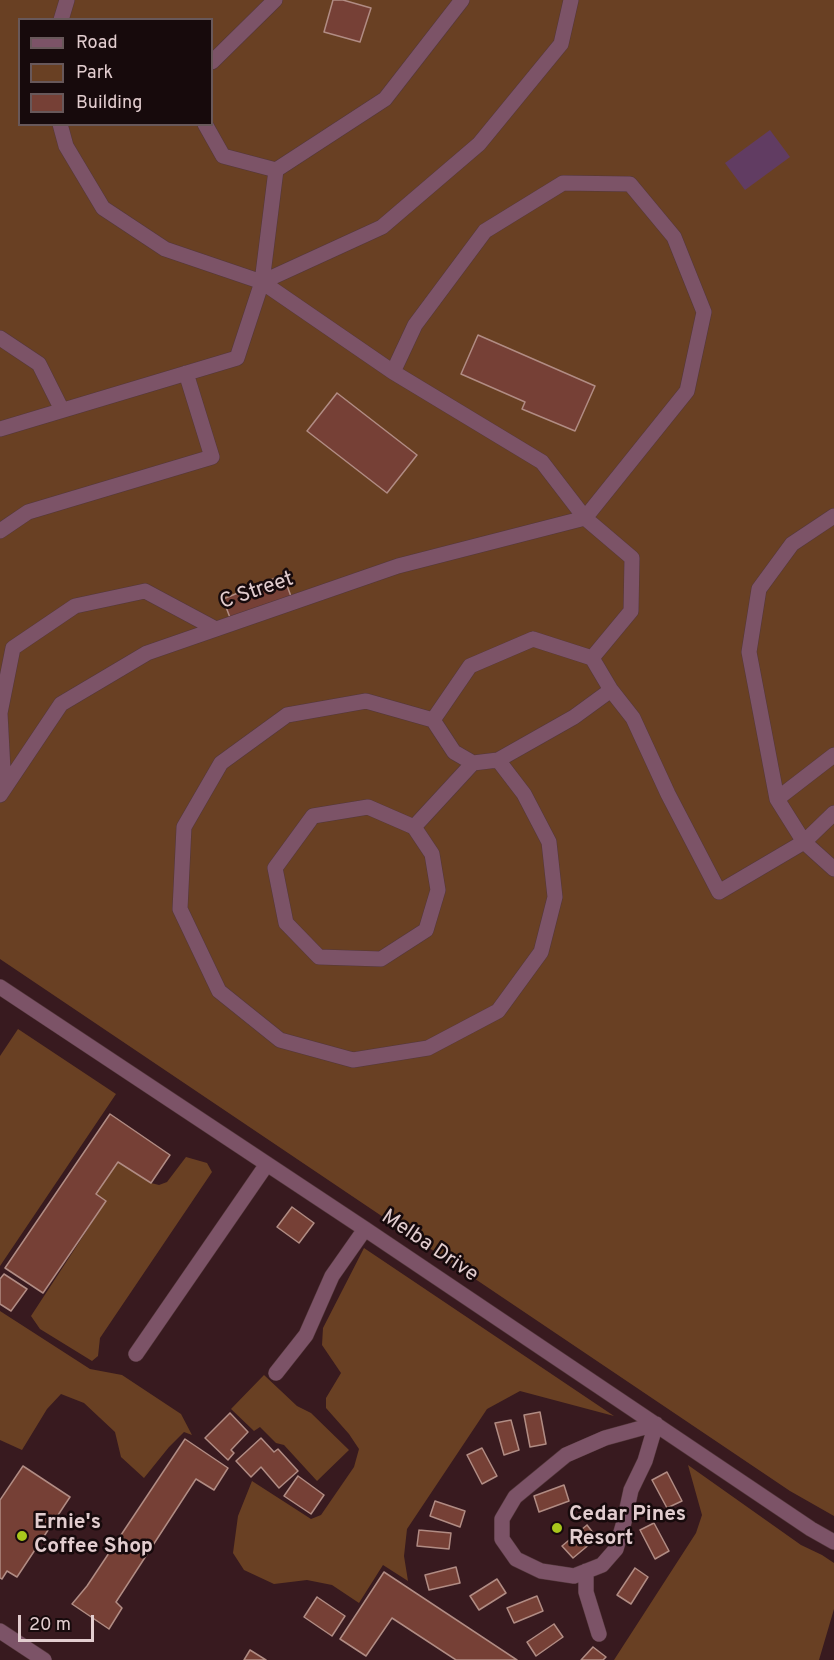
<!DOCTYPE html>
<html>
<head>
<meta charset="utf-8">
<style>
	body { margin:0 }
	#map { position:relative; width:834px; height:1660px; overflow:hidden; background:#381a1f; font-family:Overpass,sans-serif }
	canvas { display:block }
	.legend { position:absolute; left:18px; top:18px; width:195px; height:108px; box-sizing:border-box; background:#170a0c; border:2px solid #68585a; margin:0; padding:8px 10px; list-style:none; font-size:18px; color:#e2cdcf }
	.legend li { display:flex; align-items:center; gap:12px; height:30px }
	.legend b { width:30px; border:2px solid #68585a }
	.scale { position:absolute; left:18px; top:1615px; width:76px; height:27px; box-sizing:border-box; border:3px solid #e2cdcf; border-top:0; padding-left:8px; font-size:18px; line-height:21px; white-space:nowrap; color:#e2cdcf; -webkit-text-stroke:4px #170a0c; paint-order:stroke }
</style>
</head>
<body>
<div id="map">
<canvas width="834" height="1660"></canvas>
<ul class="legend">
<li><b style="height:8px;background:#7c5367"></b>Road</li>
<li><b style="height:16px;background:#694023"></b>Park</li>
<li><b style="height:16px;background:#764036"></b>Building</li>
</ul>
<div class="scale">20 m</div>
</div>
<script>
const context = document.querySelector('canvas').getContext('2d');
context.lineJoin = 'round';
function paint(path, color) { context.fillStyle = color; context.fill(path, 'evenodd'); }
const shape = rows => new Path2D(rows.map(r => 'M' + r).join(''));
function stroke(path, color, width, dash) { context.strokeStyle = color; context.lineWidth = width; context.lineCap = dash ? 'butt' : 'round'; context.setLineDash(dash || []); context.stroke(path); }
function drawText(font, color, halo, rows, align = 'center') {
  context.font = font + ' Overpass,sans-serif'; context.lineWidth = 5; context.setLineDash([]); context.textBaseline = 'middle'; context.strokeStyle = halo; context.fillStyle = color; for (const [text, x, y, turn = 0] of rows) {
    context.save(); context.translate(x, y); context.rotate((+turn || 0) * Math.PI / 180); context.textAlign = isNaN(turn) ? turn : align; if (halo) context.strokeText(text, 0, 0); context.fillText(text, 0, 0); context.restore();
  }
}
const green = shape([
	[0,0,834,0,834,1516,790,1491,0,959],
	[20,20,212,20,212,124,20,124],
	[18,1029,116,1094,0,1266,0,1056],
	[186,1157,207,1163,212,1172,100,1338,98,1356,92,1361,40,1329,31,1316,106,1201,96,1194,118,1162,151,1183,159,1185,167,1182],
	[364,1248,614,1416,520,1391,487,1409,407,1529,404,1556,408,1581,383,1565,359,1603,332,1585,307,1580,274,1584,244,1570,233,1553,238,1516,252,1481,311,1519,321,1515,354,1467,359,1449,349,1434,326,1408,326,1398,341,1373,322,1345,323,1328],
	[0,1311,90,1369,122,1375,181,1414,192,1435,184,1432,169,1447,144,1478,121,1457,115,1432,84,1403,61,1394,47,1409,22,1450,0,1440],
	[264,1375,297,1406,311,1413,349,1450,317,1481,284,1445,276,1443,260,1427,254,1431,231,1409],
	[688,1465,801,1545,822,1555,834,1563,834,1609,819,1660,614,1660,696,1533,702,1515]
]);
const water = shape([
	[770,130,790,157,745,190,725,163]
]);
const building = shape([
	[333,0,343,0,371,8,360,42,324,32,333,0],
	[478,335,595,386,575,431,522,409,525,402,461,374,478,335],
	[337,393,417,455,387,493,307,431,337,393],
	[283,575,292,599,232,623,223,599,283,575],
	[110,1114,170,1155,151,1183,118,1162,96,1194,106,1201,43,1293,5,1268,110,1114],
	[292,1207,314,1223,299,1243,277,1227,292,1207],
	[4,1274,27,1289,11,1311,0,1304,0,1279,4,1274],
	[540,1412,546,1444,530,1447,524,1415,540,1412],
	[230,1413,248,1432,231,1450,234,1453,228,1460,205,1438,230,1413],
	[511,1420,519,1450,504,1455,495,1423,511,1420],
	[261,1438,274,1452,278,1449,298,1471,279,1488,261,1467,251,1477,236,1461,261,1438],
	[185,1439,228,1468,214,1490,196,1479,116,1602,122,1608,109,1629,72,1604,87,1586,185,1439],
	[482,1448,497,1476,482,1484,467,1455,482,1448],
	[23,1466,70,1497,17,1577,7,1571,2,1579,0,1578,0,1500,23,1466],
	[667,1472,682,1501,667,1508,652,1480,667,1472],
	[298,1476,324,1495,311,1514,284,1496,298,1476],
	[564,1485,569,1501,539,1512,534,1496,564,1485],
	[435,1501,465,1511,460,1527,430,1516,435,1501],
	[654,1523,669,1551,655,1559,640,1530,654,1523],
	[587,1525,597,1538,573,1558,562,1546,587,1525],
	[419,1530,451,1533,449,1549,417,1546,419,1530],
	[456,1567,460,1583,429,1590,425,1575,456,1567],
	[635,1568,648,1577,631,1604,617,1595,635,1568],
	[384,1572,517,1660,456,1660,392,1618,366,1656,340,1639,384,1572],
	[497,1579,506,1593,479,1610,470,1596,497,1579],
	[537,1596,543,1611,514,1623,507,1608,537,1596],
	[317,1597,345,1616,332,1636,304,1617,317,1597],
	[554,1624,563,1637,536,1656,527,1642,554,1624],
	[593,1647,606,1657,603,1660,581,1660,593,1647],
	[250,1650,266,1660,244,1660,250,1650]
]);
const minor = shape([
	[61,20,67,0],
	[212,62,275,0],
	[60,124,66,146,103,208,165,249,262,282,382,227,479,144,561,44,571,0],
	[205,124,223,156,276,170,385,99,462,0],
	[262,282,276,170],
	[0,338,39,364,62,410],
	[393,372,415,325,485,231,563,183,630,184,674,237,704,312,687,391,585,518],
	[0,429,237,358,262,282,393,372,542,462,585,518,632,558,631,611,592,658],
	[834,516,792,544,759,589,749,652,777,799,804,842,834,869],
	[0,531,28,512,212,457,186,373],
	[533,639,592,658,611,690,574,717,498,760,473,763,454,752,433,720,470,666,533,639],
	[611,690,633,718,668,794,719,892,804,842,834,813],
	[433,720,366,701,287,715,221,763,184,827,180,909,219,991,280,1040,353,1060,428,1048,498,1011,541,952,555,897,549,842,524,794,498,760],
	[4,789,0,713,13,648,75,606,145,591,216,629],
	[0,795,61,704,147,653,398,566,585,518],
	[777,799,834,755],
	[368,807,414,827,432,854,438,890,426,930,381,959,319,957,286,923,275,868,313,816,368,807],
	[414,827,473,763],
	[0,987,365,1229,811,1529,834,1542],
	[136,1354,267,1164],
	[276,1373,306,1335,332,1276,365,1229],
	[656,1424,645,1461,631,1490,624,1522,616,1549,602,1565,574,1576,541,1571,516,1559,502,1539,502,1519,515,1497,566,1455,605,1438,656,1424],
	[586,1571,586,1592,599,1634],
	[0,1631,44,1660]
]);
const markers = [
	[557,1528,6,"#a8c71c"],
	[22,1536,6,"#a8c71c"]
];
const streetNames = [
	["C Street",257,592,-19],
	["Melba Drive",429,1247,34]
];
const poiNames = [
	["Cedar Pines",569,1516],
	["Resort",569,1540],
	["Ernie's",34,1524],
	["Coffee Shop",34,1548]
];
paint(green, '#694023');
paint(water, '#613c62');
paint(building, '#764036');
stroke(building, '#b18c84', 1.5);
stroke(minor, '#53373b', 16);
stroke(minor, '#7c5367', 15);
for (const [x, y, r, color] of markers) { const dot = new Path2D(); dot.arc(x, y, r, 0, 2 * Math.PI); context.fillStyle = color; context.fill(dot); stroke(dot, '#170a0c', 2); }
drawText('21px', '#e2cdcf', '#170a0c', streetNames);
drawText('bold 21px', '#e2cdcf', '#170a0c', poiNames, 'left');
</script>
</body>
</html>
